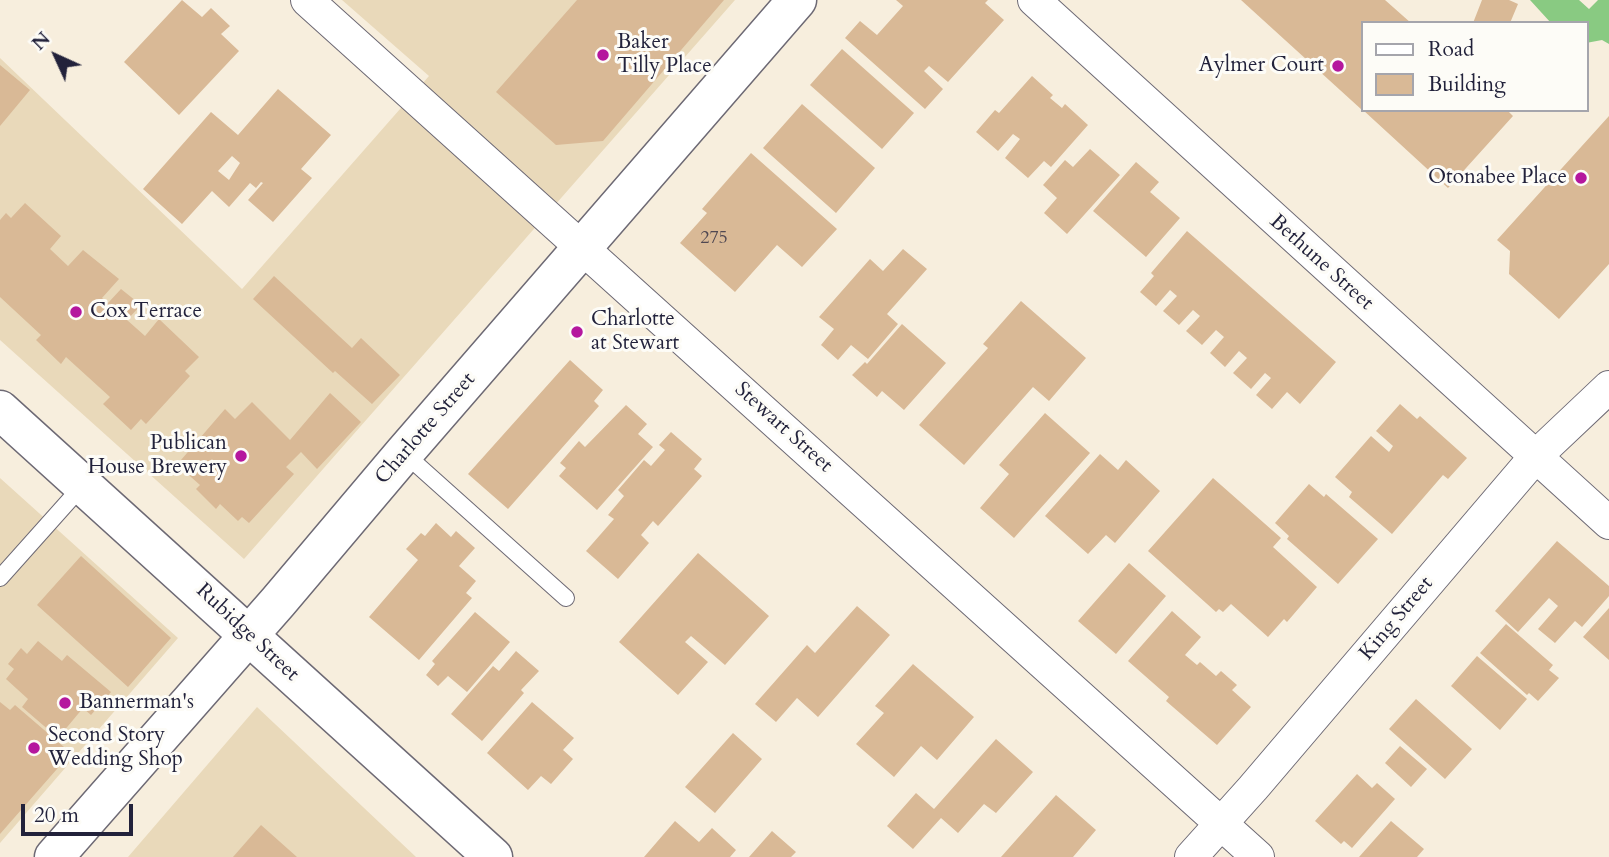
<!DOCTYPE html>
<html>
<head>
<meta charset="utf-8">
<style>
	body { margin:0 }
	#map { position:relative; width:1609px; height:857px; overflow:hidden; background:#f7eedd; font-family:Cardo,serif }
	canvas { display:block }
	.legend { position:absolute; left:1361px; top:21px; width:228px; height:91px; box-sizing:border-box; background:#fdfcf7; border:2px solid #a5a5ac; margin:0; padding:9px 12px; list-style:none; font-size:21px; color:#22223b }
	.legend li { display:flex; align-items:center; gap:14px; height:35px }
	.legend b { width:35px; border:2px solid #a5a5ac }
	.north { position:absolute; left:21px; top:21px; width:70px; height:70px; -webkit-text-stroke:5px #fdfcf7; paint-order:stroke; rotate:315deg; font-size:19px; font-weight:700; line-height:28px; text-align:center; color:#22223b }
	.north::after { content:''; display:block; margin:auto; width:24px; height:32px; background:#22223b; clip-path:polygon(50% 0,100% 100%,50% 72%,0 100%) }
	.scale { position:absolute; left:21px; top:804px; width:112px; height:32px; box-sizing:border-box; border:4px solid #22223b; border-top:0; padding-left:9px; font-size:21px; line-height:24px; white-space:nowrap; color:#22223b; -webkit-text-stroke:5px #fdfcf7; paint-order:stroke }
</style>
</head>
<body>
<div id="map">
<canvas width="1609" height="857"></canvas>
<ul class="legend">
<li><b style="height:9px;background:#fff"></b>Road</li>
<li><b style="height:19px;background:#d9b996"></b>Building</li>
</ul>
<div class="north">N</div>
<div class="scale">20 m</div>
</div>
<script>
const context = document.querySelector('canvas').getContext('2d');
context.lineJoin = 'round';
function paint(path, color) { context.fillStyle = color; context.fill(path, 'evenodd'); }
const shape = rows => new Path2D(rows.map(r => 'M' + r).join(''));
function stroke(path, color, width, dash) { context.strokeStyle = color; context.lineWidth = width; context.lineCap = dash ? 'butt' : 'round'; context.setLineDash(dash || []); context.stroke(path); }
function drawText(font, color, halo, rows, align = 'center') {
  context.font = font + ' Cardo,serif'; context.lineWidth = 6; context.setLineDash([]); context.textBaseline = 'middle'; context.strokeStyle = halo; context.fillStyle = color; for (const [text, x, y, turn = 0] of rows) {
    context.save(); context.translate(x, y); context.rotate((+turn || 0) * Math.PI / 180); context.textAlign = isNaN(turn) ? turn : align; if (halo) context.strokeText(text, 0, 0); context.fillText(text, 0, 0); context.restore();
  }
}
const built = shape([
	[342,0,735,0,244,559,0,340,0,58,242,289,429,76],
	[0,478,178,638,0,843],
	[257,707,416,857,128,857]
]);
const green = shape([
	[1530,0,1579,0,1589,9,1598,0,1609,0,1609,44,1602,40,1586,43,1586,23,1551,23]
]);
const building = shape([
	[182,0,202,17,211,8,230,26,221,34,239,51,179,115,124,62],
	[577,0,724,0,603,141,556,145,496,92],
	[896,0,988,0,985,3,1004,20,948,82,929,66,924,71,943,89,925,109,845,38,860,21,877,35,903,6],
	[1241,0,1385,0,1411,23,1362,23,1362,110],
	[1482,0,1509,0,1518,4,1510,23,1473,23],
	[842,49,914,113,882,149,810,85],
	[0,65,30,90,0,126],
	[1032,76,1053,95,1050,98,1062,108,1065,104,1088,125,1051,167,1044,161,1028,178,1005,158,1020,139,1013,134,998,151,976,132,995,110,999,113],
	[278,89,331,135,301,169,312,178,273,222,248,200,263,183,261,182,256,188,250,183,229,207,212,191,182,224,143,189,211,112,238,135],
	[232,156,240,163,229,180,218,171],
	[802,104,875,168,836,213,763,148],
	[1363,110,1507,110,1513,116,1448,188],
	[1609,116,1609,264,1559,319,1509,274,1510,251,1497,240],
	[1090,149,1120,175,1067,234,1044,213,1057,198,1043,185,1065,160,1073,167],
	[751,153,837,229,802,267,777,245,735,292,680,243,707,213,702,209],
	[1136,162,1159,182,1150,192,1180,218,1146,257,1093,211],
	[25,203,61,236,50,249,68,266,83,250,119,279,102,298,108,303,121,289,141,305,127,320,145,336,159,319,199,357,185,371,190,376,146,424,141,419,131,430,103,404,110,397,66,357,61,364,36,340,41,335,0,297,0,220,6,213,11,218],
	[1187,231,1336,362,1300,404,1287,392,1272,409,1256,395,1271,378,1265,373,1251,389,1233,373,1247,358,1239,351,1225,367,1210,353,1224,337,1216,330,1202,345,1186,331,1200,316,1193,310,1179,325,1163,311,1177,296,1170,290,1156,306,1140,292,1154,276,1151,273],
	[903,249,927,269,887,314,898,324,868,359,851,345,838,360,821,345,834,329,819,317,870,259,883,271],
	[274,276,352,348,361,338,400,375,372,404,335,371,333,373,253,299],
	[1021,301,1086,358,1049,401,1033,387,964,465,919,425,988,348,983,344],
	[902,324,946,363,904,410,882,391,877,397,852,375,865,362,867,364],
	[570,360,603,390,594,401,599,406,508,509,468,474],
	[330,393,361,422,317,469,301,452,286,467,294,474,249,523,242,517,238,521,220,504,216,509,196,489,200,485,182,469,186,465,181,460,225,409,235,419,252,402,290,440],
	[1400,404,1417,419,1420,416,1467,458,1448,479,1443,475,1392,534,1349,497,1352,492,1335,477,1371,436,1389,452,1393,446,1376,431],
	[626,405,647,424,638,434,653,447,597,510,559,476,566,468,560,463,579,441,585,447],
	[1045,413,1090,453,1014,538,980,508,1009,474,999,465],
	[671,432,702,459,694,469,702,476,658,526,653,521,641,535,649,543,618,579,586,551,614,519,608,515,624,496,618,490,644,460,651,466,665,450,659,445],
	[1100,454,1118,470,1126,460,1160,491,1115,543,1106,535,1088,554,1045,516],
	[1213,478,1281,538,1273,547,1317,587,1287,622,1284,619,1268,637,1231,604,1223,612,1219,609,1216,612,1148,551],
	[1309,484,1324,497,1326,494,1378,539,1338,584,1287,539,1289,536,1275,523],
	[436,523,451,537,456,531,475,548,459,566,476,581,466,593,472,598,419,660,369,617,418,560,406,549,421,533,425,536],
	[1557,541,1609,586,1609,596,1582,627,1575,621,1555,643,1538,629,1558,606,1549,598,1518,632,1495,611],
	[698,553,769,616,725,665,691,636,685,642,708,662,678,695,619,642],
	[81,556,171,638,128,687,37,605],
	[1129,563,1166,596,1116,654,1078,621],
	[857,606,890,635,818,717,797,698,776,722,755,704,807,645,815,653],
	[1609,608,1609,660,1583,637],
	[1172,611,1201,637,1185,655,1197,665,1200,662,1216,676,1221,671,1237,685,1232,690,1251,707,1217,745,1166,701,1169,697,1128,661],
	[475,612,510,642,467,692,448,676,438,686,426,675,435,664,432,661],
	[1506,624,1553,665,1549,670,1559,678,1538,701,1529,693,1527,695,1480,653],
	[38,641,62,661,67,655,111,692,91,715,83,708,58,738,22,707,28,699,6,679,14,669,8,664,21,648,27,654],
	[516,651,539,671,521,690,524,693,482,741,451,714,493,666,499,671],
	[1477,656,1527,699,1500,730,1451,686],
	[913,664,974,717,937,760,921,746,894,777,856,744,884,713,875,706],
	[1416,699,1472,749,1445,779,1389,729],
	[0,702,10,710,15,705,71,753,0,834],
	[532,702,574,738,563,750,573,759,551,784,541,776,528,790,487,753],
	[733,733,762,759,715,813,685,787],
	[996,739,1033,772,996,813,984,804,958,833,941,818,913,849,887,826,916,793,934,809],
	[1400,746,1427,769,1411,787,1385,763],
	[1357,774,1372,788,1377,783,1395,799,1352,848,1344,841,1341,844,1315,821],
	[1056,795,1096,830,1073,857,1001,857],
	[675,821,699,842,712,828,736,850,730,857,644,857],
	[1391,821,1424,849,1417,857,1359,857],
	[261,825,297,857,233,857],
	[772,831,796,852,791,857,749,857]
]);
const service = shape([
	[404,453,566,598],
	[0,578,83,485]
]);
const minor = shape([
	[307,0,1258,857],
	[1034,0,1609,523],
	[1191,857,1253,788,1536,456,1609,387]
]);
const secondary = shape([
	[0,410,493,857],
	[54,857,278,602,404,453,797,0]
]);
const markers = [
	[603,55,7,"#b5179e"],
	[1338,66,7,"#b5179e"],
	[1581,178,7,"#b5179e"],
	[76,312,7,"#b5179e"],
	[577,332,7,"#b5179e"],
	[241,456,7,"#b5179e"],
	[65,703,7,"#b5179e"],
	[34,748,7,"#b5179e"]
];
const numberNames = [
	["275",714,239]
];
const poiNames = [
	["Baker",617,43],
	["Tilly Place",617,67],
	["Aylmer Court",1324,66,"right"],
	["Otonabee Place",1567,178,"right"],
	["Cox Terrace",90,312],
	["Charlotte",591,320],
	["at Stewart",591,344],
	["Publican",227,444,"right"],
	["House Brewery",227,468,"right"],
	["Bannerman's",79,703],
	["Second Story",48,736],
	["Wedding Shop",48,760]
];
const streetNames = [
	["Bethune Street",1321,263,42],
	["Stewart Street",783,428,42],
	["Charlotte Street",426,429,-49],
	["King Street",1397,619,-50],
	["Rubidge Street",247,633,43]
];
paint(built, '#e9d9ba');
paint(green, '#89ca82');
paint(building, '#d9b996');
stroke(service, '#6d6974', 18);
stroke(minor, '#6d6974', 34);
stroke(secondary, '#6d6974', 41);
stroke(service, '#fff', 16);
stroke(minor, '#fff', 32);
stroke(secondary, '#fff', 38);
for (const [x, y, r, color] of markers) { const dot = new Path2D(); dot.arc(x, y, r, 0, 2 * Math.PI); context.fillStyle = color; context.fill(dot); stroke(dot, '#fdfcf7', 2.5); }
drawText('18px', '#504852', null, numberNames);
drawText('21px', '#22223b', '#fdfcf7', poiNames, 'left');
drawText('21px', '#22223b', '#fdfcf7', streetNames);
</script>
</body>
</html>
